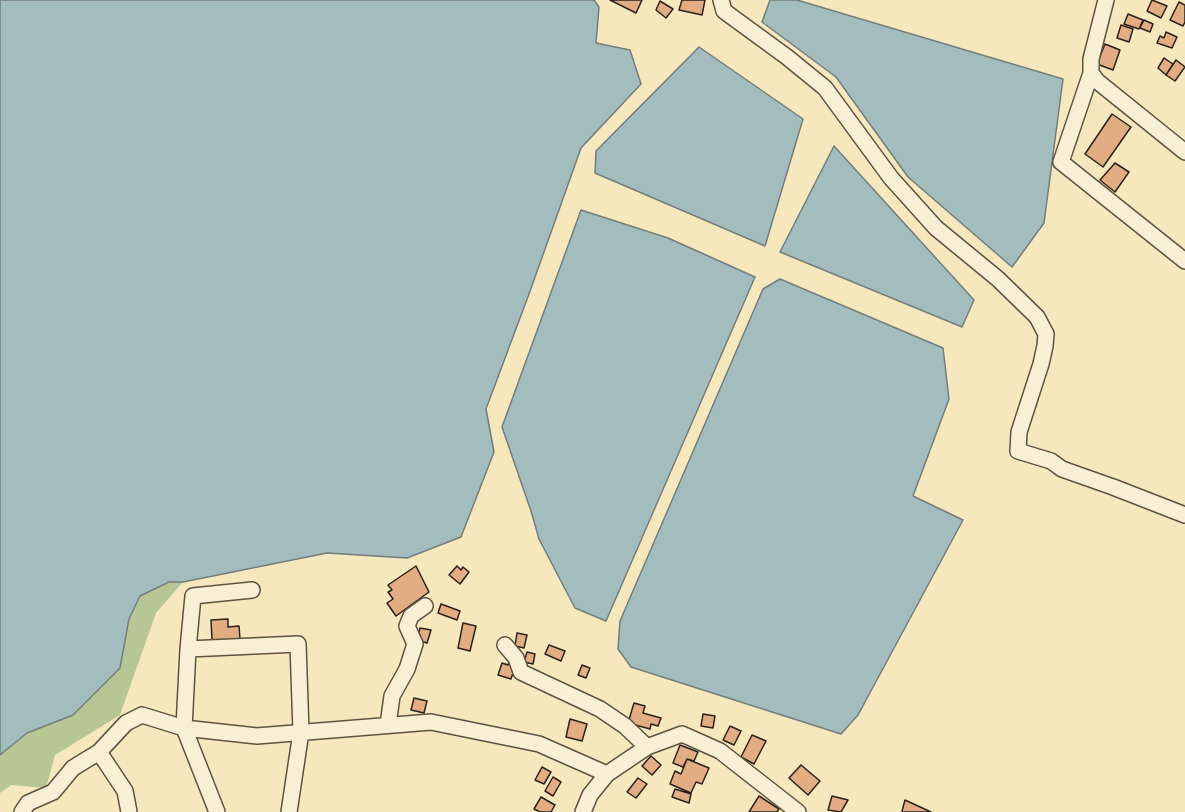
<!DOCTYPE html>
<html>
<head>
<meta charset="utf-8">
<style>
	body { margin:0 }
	canvas { display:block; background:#f6e7bd }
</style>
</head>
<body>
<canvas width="1185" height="812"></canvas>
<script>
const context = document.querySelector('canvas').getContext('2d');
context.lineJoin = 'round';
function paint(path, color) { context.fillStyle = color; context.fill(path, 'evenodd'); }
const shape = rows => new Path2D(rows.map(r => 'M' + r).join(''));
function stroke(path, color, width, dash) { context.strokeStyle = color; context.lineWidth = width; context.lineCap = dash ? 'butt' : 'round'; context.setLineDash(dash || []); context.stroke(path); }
const green = shape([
	[169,582,183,582,156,613,120,715,55,755,46,788,11,785,0,793,0,755,27,733,73,715,120,668,129,619,140,596]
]);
const water = shape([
	[0,0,594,0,599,7,596,43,630,50,641,84,581,148,529,294,486,409,494,452,461,537,407,558,327,553,183,582,169,582,140,596,129,619,120,668,73,715,27,733,0,755,0,0],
	[770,0,797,0,1063,79,1044,223,1012,267,908,177,836,77,762,22,770,0],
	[699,47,803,119,765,246,595,173,596,151,699,47],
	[834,146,974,300,962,327,780,252,834,146],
	[581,210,668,238,755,277,606,621,575,608,539,539,531,511,502,427,581,210],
	[780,279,943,348,949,399,913,496,963,520,858,715,841,734,631,667,618,649,620,621,763,289,780,279]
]);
const building = shape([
	[610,0,642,0,636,13,610,0],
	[682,0,705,0,702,15,679,10,682,0],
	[1152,0,1167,6,1161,18,1147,11,1152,0],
	[660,1,673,9,666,18,656,10,660,1],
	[1179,2,1185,5,1185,22,1183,26,1170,20,1179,2],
	[1128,14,1143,20,1139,29,1124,24,1128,14],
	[1144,20,1153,24,1150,32,1140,28,1144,20],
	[1121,25,1133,29,1129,42,1117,38,1121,25],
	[1166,32,1177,37,1172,48,1157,43,1160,36,1164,38,1166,32],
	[1105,44,1120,50,1113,70,1097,64,1105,44],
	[1164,58,1173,64,1166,75,1158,68,1164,58],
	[1176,60,1185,67,1175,81,1166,75,1176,60],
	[1112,114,1131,127,1103,167,1085,154,1112,114],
	[1115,163,1129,172,1115,192,1100,180,1115,163],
	[416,566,429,592,396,616,387,603,393,599,388,592,392,590,388,585,416,566],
	[457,566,461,570,463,567,469,572,460,584,449,575,457,566],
	[441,604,460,611,457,620,438,613,441,604],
	[228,619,228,627,239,626,240,639,223,645,222,640,212,640,211,620,228,619],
	[463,623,476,626,470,651,458,648,463,623],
	[420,628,431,630,427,643,417,640,420,628],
	[517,633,527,635,524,648,515,646,517,633],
	[549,645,565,651,561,661,545,654,549,645],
	[527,652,535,654,533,664,524,662,527,652],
	[509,662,516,664,511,679,498,675,502,663,508,665,509,662],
	[582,665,590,668,586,678,578,675,582,665],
	[414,698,427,701,424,713,411,710,414,698],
	[634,703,645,706,643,713,661,718,658,726,651,724,650,729,628,723,634,703],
	[703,714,715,716,713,728,701,726,703,714],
	[570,719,587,724,582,741,566,737,570,719],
	[730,726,741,731,734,745,723,740,730,726],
	[752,735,766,741,754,764,741,757,752,735],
	[680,745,698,752,694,761,687,759,683,767,673,763,680,745],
	[651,756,661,765,652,775,642,766,651,756],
	[687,759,709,768,702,784,696,782,691,793,670,784,675,771,681,774,687,759],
	[801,765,820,781,808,795,789,778,801,765],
	[542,767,551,772,544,784,535,780,542,767],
	[553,777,561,782,553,796,545,791,553,777],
	[638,778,647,784,636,798,627,792,638,778],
	[675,789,691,794,689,803,672,797,675,789],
	[759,796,779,809,777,812,749,812,759,796],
	[832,796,848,800,841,812,828,810,832,796],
	[541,797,555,805,551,812,540,812,534,809,541,797],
	[905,800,931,812,903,812,902,811,905,800]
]);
const minor = shape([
	[721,0,724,11,787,57,825,88,891,178,936,228,998,279,1037,317,1046,334,1045,346,1041,364,1019,432,1018,451,1051,461,1062,469,1113,487,1185,515],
	[1106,0,1091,59,1091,73,1097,81,1185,152],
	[1091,73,1061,162,1185,261],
	[505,645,516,658,521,672,600,709,625,726,647,747],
	[188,649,298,644,301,732,289,812],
	[388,725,392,696,407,669,415,644,407,626,411,616,425,606],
	[99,752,125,791,129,812],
	[22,812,28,803,53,792,73,768,99,752,126,723,142,715,184,728,257,736,431,722,539,744,607,774],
	[217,812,184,728,188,649,193,596,252,590],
	[583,812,590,795,607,774,647,747,682,734,720,751,798,812]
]);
paint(green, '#b6c795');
paint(water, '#a3bcbd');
stroke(water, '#737e7c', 1.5);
paint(building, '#e3ad84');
stroke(building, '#2b221a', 1.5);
stroke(minor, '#5e5343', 18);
stroke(minor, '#f9efd4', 15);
</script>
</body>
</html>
